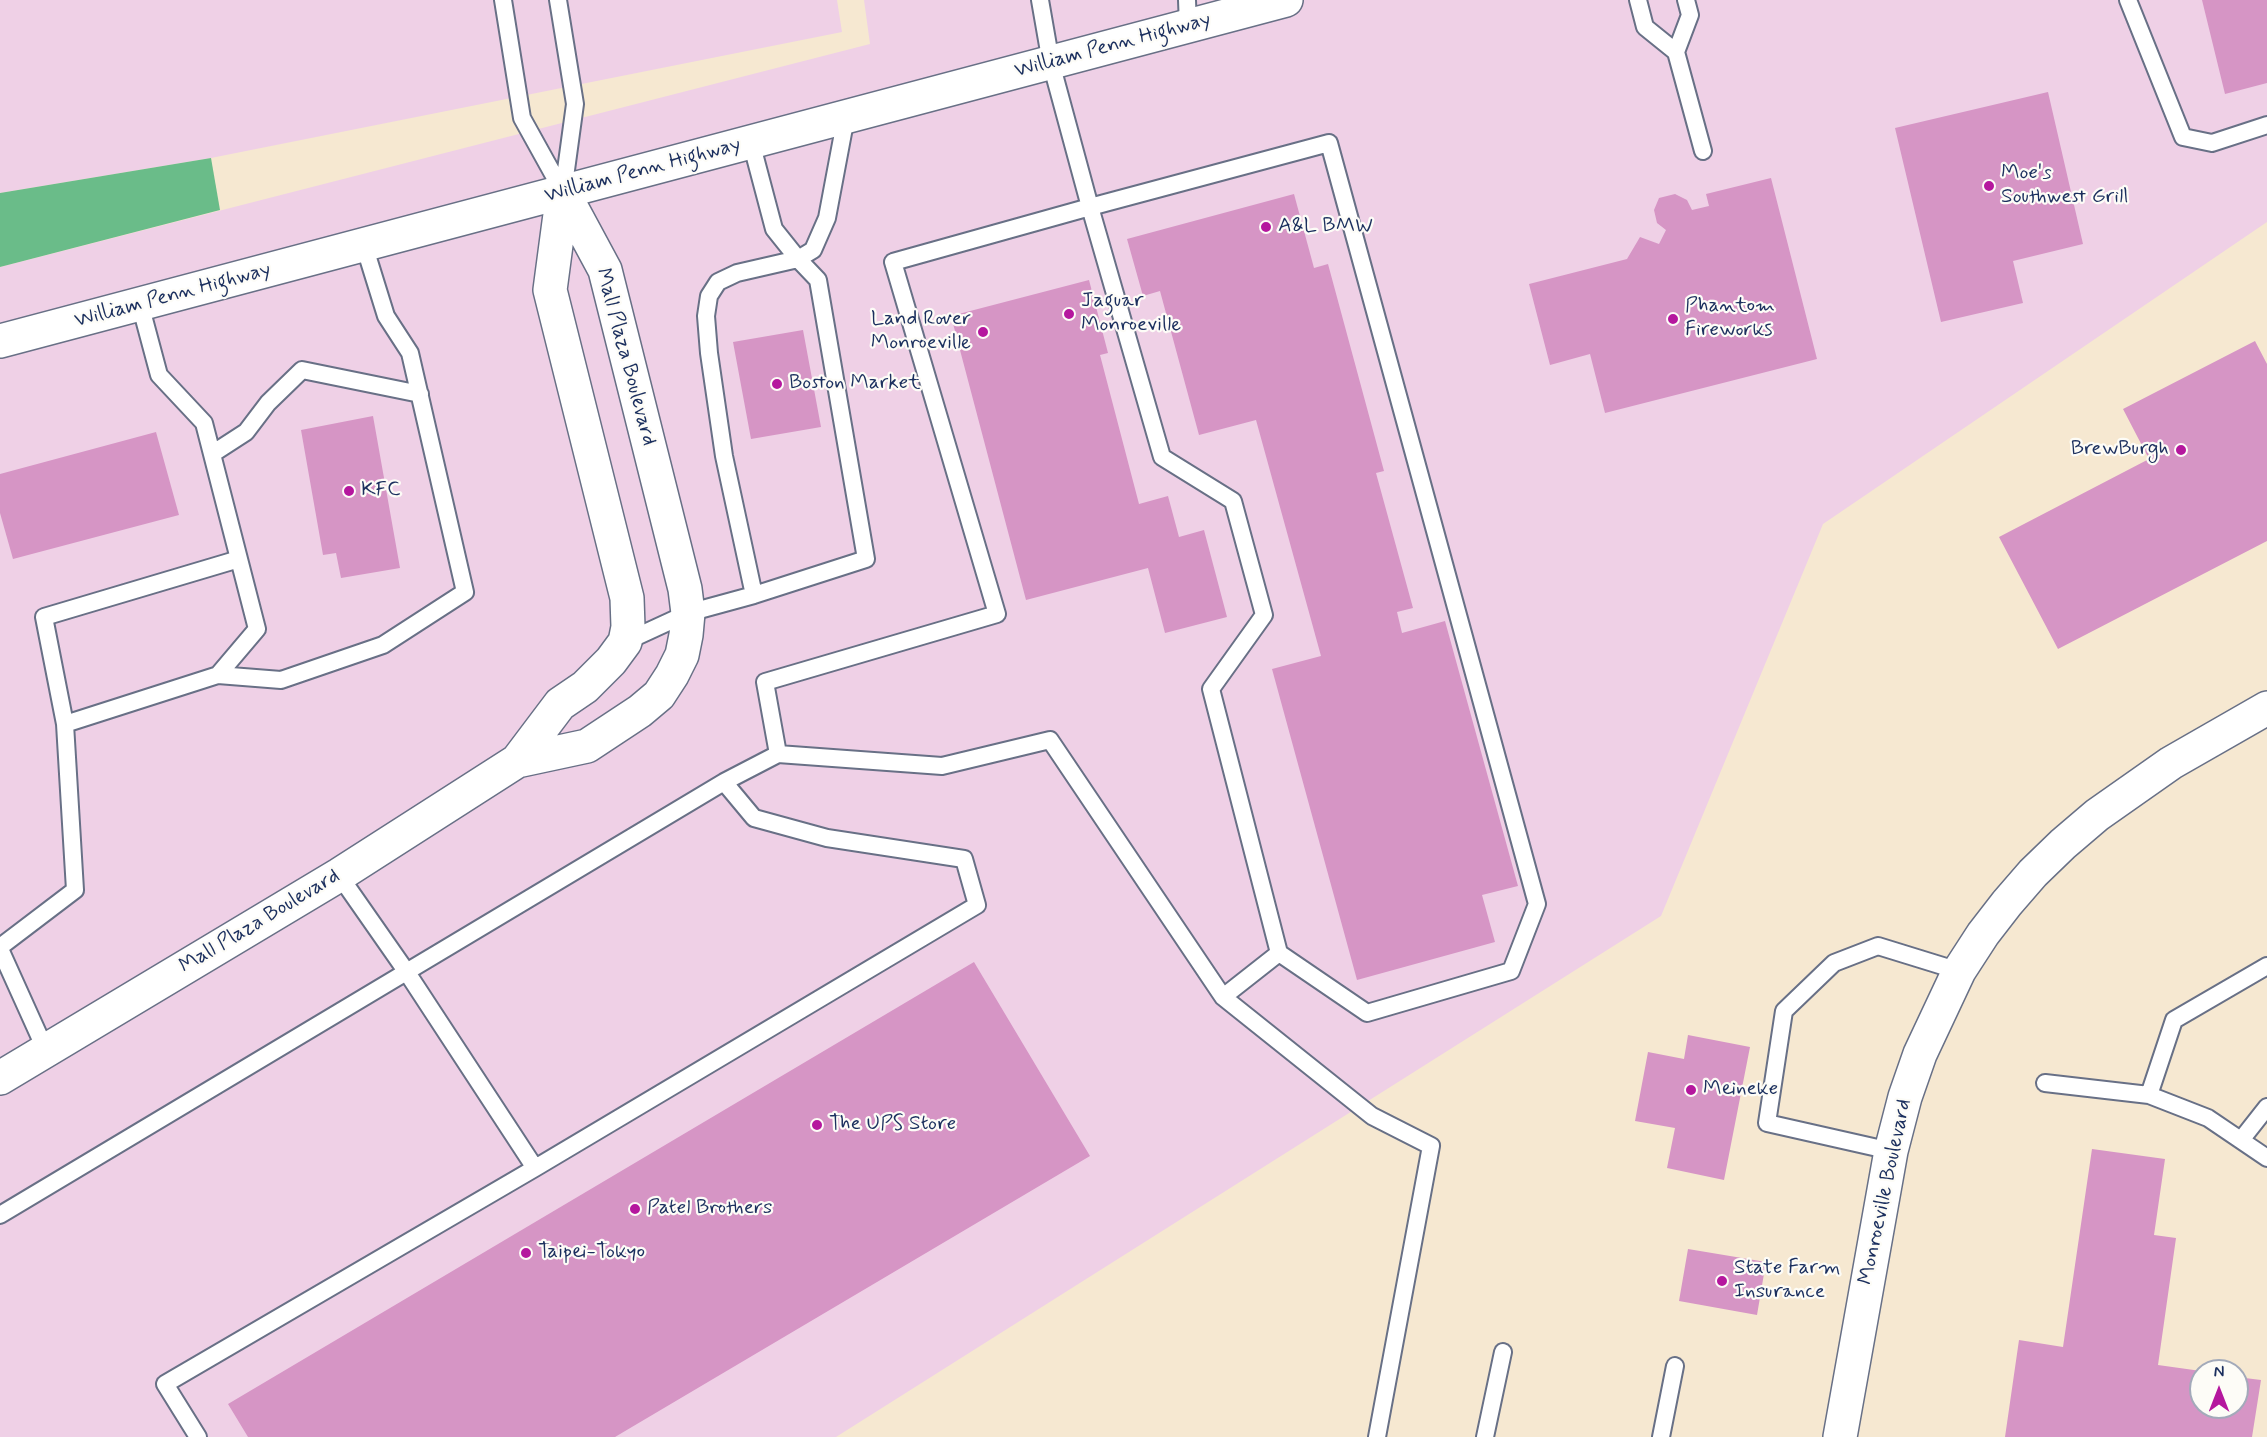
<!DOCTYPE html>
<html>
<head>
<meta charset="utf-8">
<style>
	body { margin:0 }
	#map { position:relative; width:2267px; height:1437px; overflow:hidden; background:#f6e8d1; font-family:Mynerve,sans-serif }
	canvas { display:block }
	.north { position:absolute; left:2189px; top:1359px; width:60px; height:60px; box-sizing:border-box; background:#fdfcf7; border:2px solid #a3aaba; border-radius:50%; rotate:0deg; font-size:16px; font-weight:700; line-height:24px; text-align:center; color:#1b2f5e }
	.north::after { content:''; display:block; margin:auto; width:21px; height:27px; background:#b5179e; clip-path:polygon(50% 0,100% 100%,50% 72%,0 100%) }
</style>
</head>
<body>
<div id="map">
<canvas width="2267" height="1437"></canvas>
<div class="north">N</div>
</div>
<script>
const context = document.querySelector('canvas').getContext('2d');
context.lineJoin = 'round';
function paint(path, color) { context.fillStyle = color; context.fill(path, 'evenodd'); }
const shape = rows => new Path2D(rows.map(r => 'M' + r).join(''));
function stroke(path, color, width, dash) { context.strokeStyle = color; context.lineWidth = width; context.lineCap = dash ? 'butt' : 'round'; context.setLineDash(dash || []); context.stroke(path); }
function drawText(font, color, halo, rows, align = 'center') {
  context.font = font + ' Mynerve,sans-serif'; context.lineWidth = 4.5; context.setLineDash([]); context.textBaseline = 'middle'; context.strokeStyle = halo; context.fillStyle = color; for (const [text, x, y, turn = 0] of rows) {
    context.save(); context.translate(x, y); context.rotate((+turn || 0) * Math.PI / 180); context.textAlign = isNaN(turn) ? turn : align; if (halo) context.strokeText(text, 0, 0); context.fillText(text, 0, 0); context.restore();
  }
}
const built = shape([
	[0,0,837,0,842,32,211,158,0,193],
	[864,0,2267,0,2267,222,1823,524,1661,916,836,1437,0,1437,0,267,870,44]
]);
const forest = shape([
	[211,158,220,210,0,267,0,193]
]);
const building = shape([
	[2202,0,2267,0,2267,83,2225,94],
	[2048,92,2083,244,2013,261,2023,303,1941,322,1895,128],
	[1771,178,1817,359,1605,413,1590,354,1550,365,1529,284,1627,259,1640,237,1659,244,1666,230,1657,223,1654,210,1659,198,1675,194,1687,200,1692,210,1709,206,1706,194],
	[1294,194,1314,268,1328,264,1384,471,1376,473,1413,608,1397,612,1402,633,1445,621,1518,886,1482,895,1495,942,1357,980,1272,669,1321,656,1256,420,1199,435,1160,291,1143,296,1127,239],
	[1089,280,1108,353,1100,355,1139,504,1168,496,1179,537,1204,530,1227,617,1165,633,1148,568,1026,600,951,316],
	[803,330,821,427,751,439,733,342],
	[2255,341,2267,364,2267,541,2058,649,1999,537,2149,459,2123,409],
	[373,416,400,568,341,578,336,553,323,555,301,430],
	[156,432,179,515,13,559,0,513,0,474],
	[974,962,1090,1156,615,1437,248,1437,228,1404],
	[1688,1035,1750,1047,1724,1180,1667,1168,1675,1128,1635,1121,1648,1052,1684,1059],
	[2092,1149,2165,1159,2154,1235,2176,1238,2158,1365,2201,1371,2201,1407,2237,1407,2237,1377,2261,1380,2252,1437,2005,1437,2019,1340,2063,1347],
	[1688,1249,1766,1262,1757,1315,1679,1301]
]);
const lane = shape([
	[503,0,522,118,563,192],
	[558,0,575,104,563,192],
	[1040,0,1051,63,1090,207,1329,143,1537,904,1511,971,1367,1013,1279,953,1223,997,1372,1116,1431,1146,1377,1437],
	[1187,0,1188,26],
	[1638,0,1645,27,1676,52,1703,151],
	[2128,0,2183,137,2212,143,2267,125],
	[1676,52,1690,15,1686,0],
	[751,142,774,229,798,259,813,250,827,218,846,117],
	[140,304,159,375,204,423,257,629,218,675],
	[212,454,246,432,268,403,302,370,420,394],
	[625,642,688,613,754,595,866,559,818,280,798,259,737,273,718,282,709,296,706,316,709,353,724,456,754,595],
	[65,724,218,675,281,680,383,645,465,592,410,353,386,316,364,245],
	[778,754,942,766,1050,740,1223,997],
	[724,782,778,754,765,682,997,614,893,262,1090,207,1162,457,1233,501,1264,615,1211,689,1279,953],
	[339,875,406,971,535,1168],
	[0,947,75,890,65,724,44,617,239,559],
	[0,949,46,1051],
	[2045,1083,2149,1095,2208,1118,2267,1158],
	[2149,1095,2174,1020,2267,966],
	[2241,1140,2267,1107],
	[1891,1151,1767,1123,1784,1011,1834,963,1878,946,1959,971],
	[0,1215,724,782,754,818,827,838,964,859,977,905,535,1168,165,1384,198,1437],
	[1485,1437,1503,1352],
	[1661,1437,1675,1366]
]);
const secondary = shape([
	[517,761,560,704,585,687,611,661,625,642,628,627,627,598,550,290,563,192],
	[0,1078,339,875,517,761,587,746,640,711,659,695,672,675,682,655,686,635,688,613,685,589,605,270,563,192],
	[1840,1437,1891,1151,1905,1097,1920,1054,1959,971,1983,934,2007,903,2033,873,2063,844,2097,815,2171,763,2267,708]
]);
const highway = shape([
	[0,341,1286,0]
]);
const markers = [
	[1989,186,6,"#b5179e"],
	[1266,227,6,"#b5179e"],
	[1069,314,6,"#b5179e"],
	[1673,319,6,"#b5179e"],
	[983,332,6,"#b5179e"],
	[777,384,6,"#b5179e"],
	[2181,450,6,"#b5179e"],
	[349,491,6,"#b5179e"],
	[1691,1090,6,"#b5179e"],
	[817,1125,6,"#b5179e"],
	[635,1209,6,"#b5179e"],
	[526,1253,6,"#b5179e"],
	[1722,1281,6,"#b5179e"]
];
const streetNames = [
	["William Penn Highway",1113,46,-15],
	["William Penn Highway",643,171,-15],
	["William Penn Highway",173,296,-15],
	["Mall Plaza Boulevard",625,357,75],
	["Mall Plaza Boulevard",260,922,-31],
	["Monroeville Boulevard",1886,1192,-78]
];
const poiNames = [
	["Moe's",2001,174],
	["Southwest Grill",2001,198],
	["A&L BMW",1278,227],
	["Jaguar",1081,302],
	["Monroeville",1081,326],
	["Phantom",1685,307],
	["Fireworks",1685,331],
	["Land Rover",971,320,"right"],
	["Monroeville",971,344,"right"],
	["Boston Market",789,384],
	["BrewBurgh",2169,450,"right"],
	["KFC",361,491],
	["Meineke",1703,1090],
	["The UPS Store",829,1125],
	["Patel Brothers",647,1209],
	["Taipei-Tokyo",538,1253],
	["State Farm",1734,1269],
	["Insurance",1734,1293]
];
paint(built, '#efd0e6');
paint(forest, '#6abc89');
paint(building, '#d695c5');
stroke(lane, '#687086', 20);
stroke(secondary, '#687086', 36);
stroke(highway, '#687086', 36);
stroke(lane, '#fff', 16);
stroke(secondary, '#fff', 33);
stroke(highway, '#fff', 33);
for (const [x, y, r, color] of markers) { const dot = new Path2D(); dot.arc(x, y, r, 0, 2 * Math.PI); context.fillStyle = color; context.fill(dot); stroke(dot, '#fdfcf7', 2); }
drawText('21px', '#1b2f5e', '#fdfcf7', streetNames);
drawText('21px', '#1b2f5e', '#fdfcf7', poiNames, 'left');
</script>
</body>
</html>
